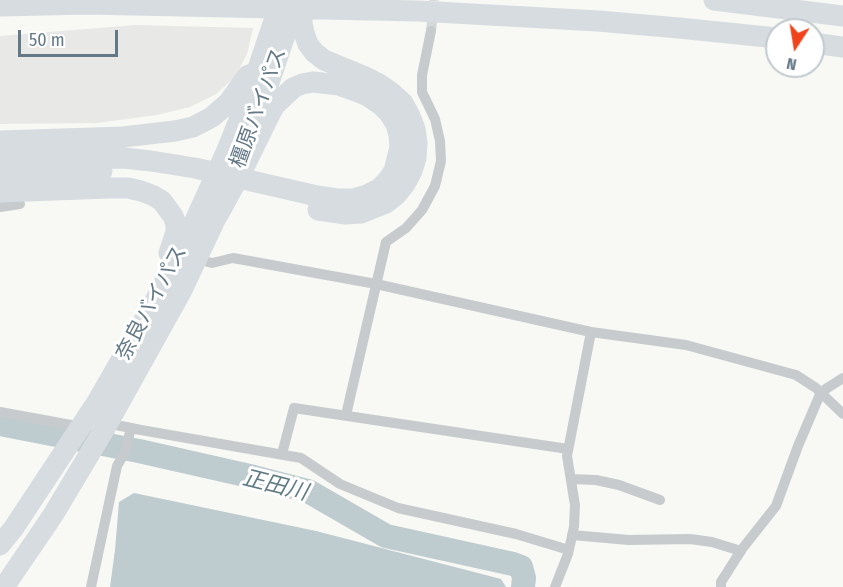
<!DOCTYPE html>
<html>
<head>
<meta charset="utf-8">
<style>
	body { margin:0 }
	#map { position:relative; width:843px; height:587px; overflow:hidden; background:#f8f8f4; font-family:"Fira Sans Condensed",sans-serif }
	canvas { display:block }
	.north { position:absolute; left:765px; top:18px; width:60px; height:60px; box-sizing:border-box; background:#fff; border:2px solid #c1c9cf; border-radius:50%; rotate:192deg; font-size:16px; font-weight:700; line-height:24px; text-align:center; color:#647988 }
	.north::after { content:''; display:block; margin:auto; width:21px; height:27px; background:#f1431b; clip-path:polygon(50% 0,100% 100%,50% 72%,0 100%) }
	.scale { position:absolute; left:18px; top:30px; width:100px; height:27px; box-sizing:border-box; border:3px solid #647988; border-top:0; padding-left:8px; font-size:18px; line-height:21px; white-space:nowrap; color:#647988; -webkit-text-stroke:4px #fff; paint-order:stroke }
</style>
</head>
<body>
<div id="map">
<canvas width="843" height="587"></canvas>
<div class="north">N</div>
<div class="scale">50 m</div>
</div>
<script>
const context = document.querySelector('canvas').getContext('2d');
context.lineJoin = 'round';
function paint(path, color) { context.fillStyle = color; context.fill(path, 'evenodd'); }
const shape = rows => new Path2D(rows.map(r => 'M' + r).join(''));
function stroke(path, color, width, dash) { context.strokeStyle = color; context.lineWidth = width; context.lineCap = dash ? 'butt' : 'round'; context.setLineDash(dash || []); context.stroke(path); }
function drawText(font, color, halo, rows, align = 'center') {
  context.font = font + ' "Fira Sans Condensed","Noto Sans JP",sans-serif'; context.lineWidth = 6; context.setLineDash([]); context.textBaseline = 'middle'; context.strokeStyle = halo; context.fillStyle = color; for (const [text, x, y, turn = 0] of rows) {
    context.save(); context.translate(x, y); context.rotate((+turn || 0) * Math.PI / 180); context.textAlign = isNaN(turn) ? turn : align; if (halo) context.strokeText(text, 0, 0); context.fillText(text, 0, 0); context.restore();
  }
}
const built = shape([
	[136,25,253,28,247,54,235,77,216,94,190,107,157,115,97,123,0,124,0,36]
]);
const water = shape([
	[134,493,316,531,501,579,506,587,110,587,115,550,119,502]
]);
const river = shape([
	[0,424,139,451,254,477,308,491,386,536,513,564,521,567,524,578,523,587]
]);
const streetTunnel = shape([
	[431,31,434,0]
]);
const street = shape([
	[0,207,20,204],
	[197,259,212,263,233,258,376,284,591,332,686,345,796,375,816,388,843,414],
	[0,412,82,427],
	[346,415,386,242,406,228,422,210,435,186,441,161,440,141,435,119,422,92,422,75,431,31],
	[106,423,141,430,301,458,340,484,398,508,516,534,569,550],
	[282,454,294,408,568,449],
	[571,479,596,480,619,485,660,500],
	[572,535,629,540,690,539,712,542,741,551],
	[91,587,117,466,125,452,131,428],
	[555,587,568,554,574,527,575,505,567,456,591,332],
	[721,587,721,582,742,549,776,506,798,446,821,392,843,378]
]);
const highway = shape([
	[302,0,302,23,304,33,308,44,314,52,324,60,363,76,379,84,392,93,403,103,410,116,415,129,417,143,416,158,412,171,405,184,396,195,386,203,361,213,346,214,318,210],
	[714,0,843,16],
	[0,6,87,4,418,11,598,21,679,28,777,38],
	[813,43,843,47],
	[257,118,297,0],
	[0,141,123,137,175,131,193,127,212,117,228,103,248,75],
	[0,159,124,158,151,161,195,168,317,196,337,199,353,199,367,195,379,189,387,181,394,171,400,147,399,135,396,124,389,113,381,105,368,96,353,90,339,85,313,82,302,84,293,88,275,105,269,116,242,171,218,215],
	[0,176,102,171],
	[0,192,108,188,128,188,141,191,152,195,162,201,173,216,176,224,176,232,169,253],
	[0,545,13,529,97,402,154,303,187,238,227,150,248,98,281,0],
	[4,587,53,515,108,423,181,292,223,203]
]);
const streetNames = [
	["橿原バイパス",259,108,-70],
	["奈良バイパス",152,303,-62]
];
const waterNames = [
	["正田川",275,486,14]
];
paint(built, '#e8e9e7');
paint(water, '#becbcf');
stroke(river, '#becbcf', 24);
stroke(streetTunnel, '#d3d8d9', 10, [10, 5]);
stroke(street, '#c7cbce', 10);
stroke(highway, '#d6dce0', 21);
drawText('21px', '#647988', '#fff', streetNames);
drawText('italic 22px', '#607b83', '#fff', waterNames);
</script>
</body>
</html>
